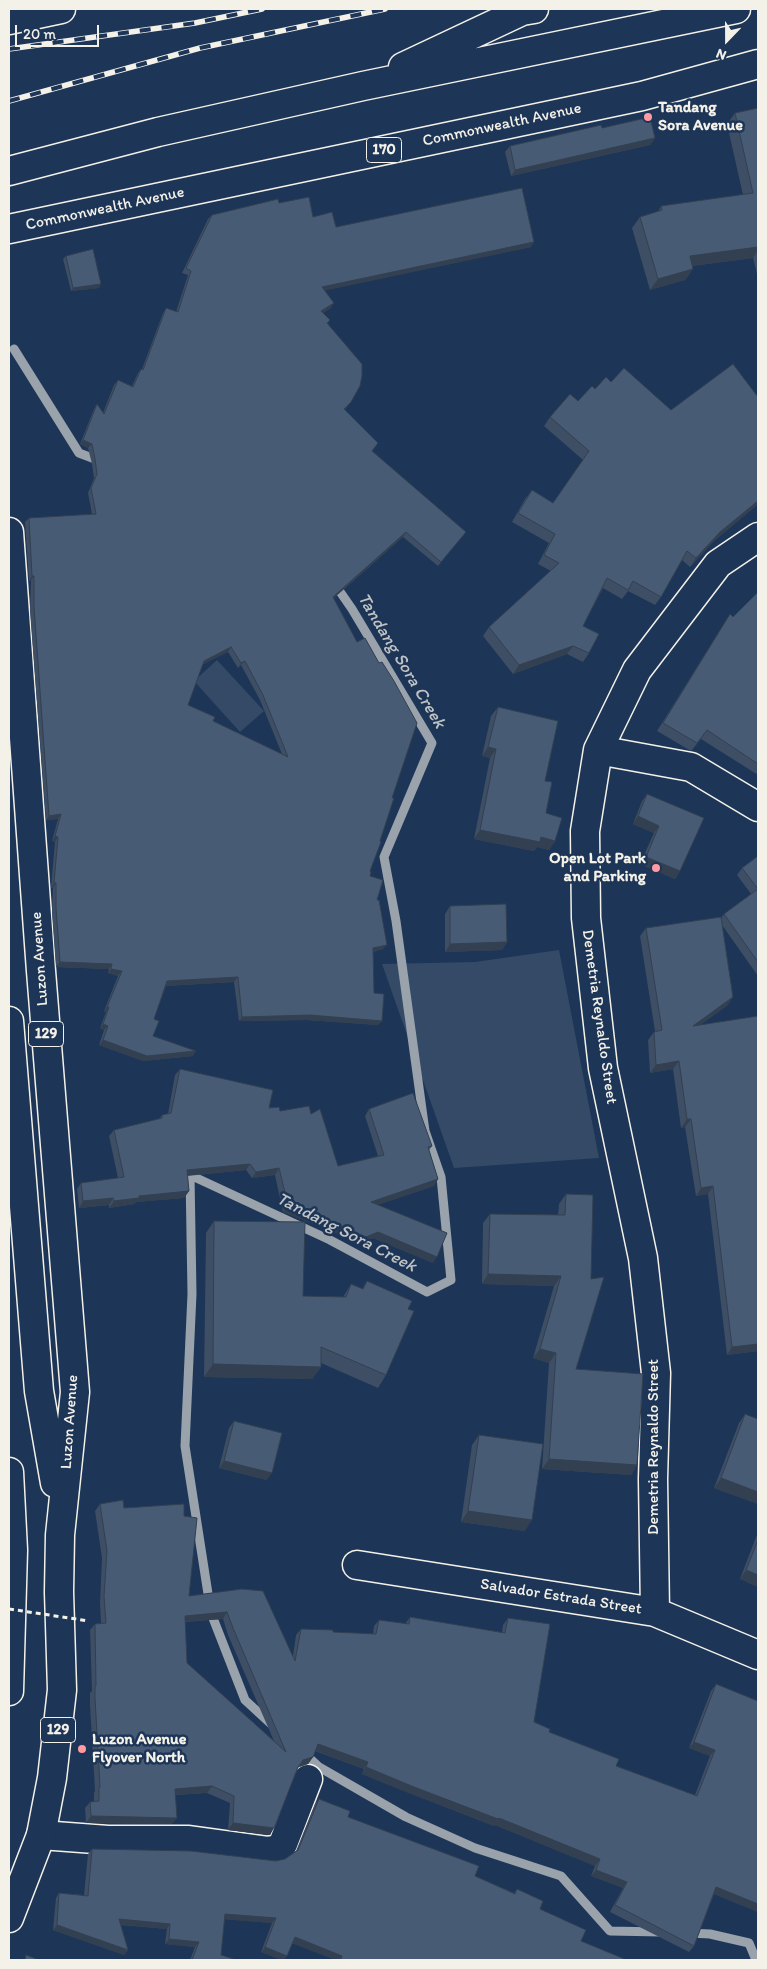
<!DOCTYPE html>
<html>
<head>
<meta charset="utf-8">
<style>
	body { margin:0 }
	#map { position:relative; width:767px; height:1969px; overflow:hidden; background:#1d3557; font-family:Itim,sans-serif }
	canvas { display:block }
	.frame { position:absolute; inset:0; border:10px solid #f4f1e8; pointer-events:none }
	.north { position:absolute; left:702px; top:15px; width:50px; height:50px; -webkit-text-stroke:4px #1d3557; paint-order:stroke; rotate:202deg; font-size:14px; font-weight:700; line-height:20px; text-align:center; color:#f4f1e8 }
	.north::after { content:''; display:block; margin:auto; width:18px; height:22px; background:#f4f1e8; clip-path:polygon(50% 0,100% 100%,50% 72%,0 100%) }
	.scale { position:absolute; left:15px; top:25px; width:84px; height:22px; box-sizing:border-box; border:2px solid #f4f1e8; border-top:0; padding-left:6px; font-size:15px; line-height:18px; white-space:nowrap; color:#f4f1e8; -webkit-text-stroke:4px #1d3557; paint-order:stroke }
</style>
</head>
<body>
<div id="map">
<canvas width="767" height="1969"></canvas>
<div class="frame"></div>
<div class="north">N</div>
<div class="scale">20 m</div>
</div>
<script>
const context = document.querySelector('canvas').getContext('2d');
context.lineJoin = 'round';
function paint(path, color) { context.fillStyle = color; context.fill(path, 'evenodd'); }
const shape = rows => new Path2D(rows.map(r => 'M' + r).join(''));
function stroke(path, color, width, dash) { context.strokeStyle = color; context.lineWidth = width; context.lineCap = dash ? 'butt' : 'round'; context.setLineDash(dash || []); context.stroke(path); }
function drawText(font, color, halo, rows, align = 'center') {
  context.font = font + ' Itim,sans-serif'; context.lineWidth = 5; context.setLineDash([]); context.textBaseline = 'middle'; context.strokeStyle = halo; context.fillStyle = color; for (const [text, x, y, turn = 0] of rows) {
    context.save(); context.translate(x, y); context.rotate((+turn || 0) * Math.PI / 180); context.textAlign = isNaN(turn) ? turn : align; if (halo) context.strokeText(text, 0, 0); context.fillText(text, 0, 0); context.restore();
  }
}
const green = shape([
	[217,660,264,711,240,732,194,681],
	[559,950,599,1158,454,1168,382,964,475,962]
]);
const stream = shape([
	[14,349,79,453,100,461],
	[271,1724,245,1700,211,1613,185,1446,192,1294,190,1175,330,1240,427,1292,451,1280,441,1177,425,1131,396,921,384,857,432,743,352,609,334,583],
	[303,1752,319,1767,406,1817,475,1848,561,1876,610,1931,661,1932],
	[689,1933,710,1934,749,1943,756,1960]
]);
const minor = shape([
	[598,750,691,767,758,807],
	[357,1565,655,1612,758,1655],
	[655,1612,653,1479,656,1373,643,1258,603,1068,586,918,585,831,598,750,637,670,718,564,758,537],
	[41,1835,108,1840,189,1840,269,1851,278,1849,283,1844,308,1779]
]);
const primary = shape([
	[9,20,61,9],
	[403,67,522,11,534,9],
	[9,171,158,132,363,86,736,9],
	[9,229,642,96,758,64],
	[9,532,41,971,75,1392,60,1535,59,1592,62,1690,52,1778,41,1835,9,1918],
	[9,1021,39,1391,55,1483],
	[9,1472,13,1550,9,1691]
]);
const rail = shape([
	[9,49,195,23,262,9],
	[9,101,200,48,385,9]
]);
const pathBridge = shape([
	[9,1609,89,1621]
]);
const wall = shape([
	[758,108,758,278,753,258,692,266,693,269,685,280,650,290,632,228,640,217,658,212,661,206,743,195,727,124,735,113],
	[602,128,655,138,650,145,511,176,505,152,510,146],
	[279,203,313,217,336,227,531,247,325,290,331,308,323,313,330,320,328,323,348,406,345,409,372,451,466,532,438,566,403,537,334,598,392,798,370,871,370,876,377,900,383,949,373,952,374,993,382,1021,378,1025,307,1020,239,1021,234,982,166,986,154,1019,153,1036,193,1056,143,1061,99,1045,104,1030,100,1028,106,1012,104,1011,118,976,108,973,109,969,56,967,52,913,53,888,51,888,55,842,52,841,58,819,46,820,30,611,31,580,29,581,25,522,29,518,92,514,88,493,94,478,92,464,88,448,80,444,94,409,97,404,103,413,114,385,118,380,132,386,138,373,141,369,142,369,163,313,166,308,176,312,188,275,182,273,208,219,212,215],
	[228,652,238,668,241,665,260,700,282,754,213,721,188,705,203,664],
	[66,256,99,288,71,291,63,259],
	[595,389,756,506,714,541,690,567,682,560,661,597,655,605,628,591,622,599,603,588,583,626,589,653,583,662,567,654,513,674,483,636,489,627,551,571,538,564,549,543,512,522,525,499,532,490,553,503,583,460,544,426,550,417,578,401],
	[758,592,758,775,701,739,691,751,657,731,730,614,733,617],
	[498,707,545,781,546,813,555,841,549,850,537,847,534,851,474,839,490,758,482,756,491,716],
	[647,794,680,871,675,879,640,864,654,833,633,824,642,801],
	[758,856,758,976,722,925,728,1005,700,1025,758,1016,758,1351,727,1355,708,1194,696,1196,685,1127,681,1128,673,1069,650,1073,648,1040,654,1032,655,1031,640,936,646,928,721,918,724,914,751,894,737,875,742,868],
	[450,906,507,942,502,950,445,952,445,914],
	[180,1069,280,1111,311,1114,338,1166,378,1156,365,1116,369,1109,432,1146,429,1150,438,1179,434,1186,377,1205,433,1263,373,1238,361,1243,283,1212,275,1175,252,1178,246,1170,187,1176,189,1191,184,1198,136,1202,134,1204,109,1208,109,1205,79,1208,77,1189,81,1183,118,1178,109,1136,114,1130,159,1119,162,1115,168,1114,175,1075],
	[566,1194,576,1369,637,1465,631,1475,542,1469,549,1363,533,1358,554,1286,482,1284,483,1223,490,1214,558,1215,559,1204],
	[214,1221,303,1296,343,1297,351,1284,362,1289,367,1281,408,1309,386,1375,378,1388,321,1363,321,1367,312,1379,204,1377,206,1233],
	[745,1414,758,1504,714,1488,739,1423],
	[234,1421,267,1480,219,1468,229,1428],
	[479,1435,525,1531,461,1522,472,1445],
	[100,1504,124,1508,189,1596,242,1589,293,1656,296,1635,301,1629,333,1632,373,1634,374,1626,379,1620,405,1624,410,1617,502,1633,503,1625,508,1618,534,1722,549,1732,616,1766,695,1795,710,1756,689,1748,711,1691,716,1684,758,1701,758,1912,714,1894,694,1946,689,1952,610,1912,623,1888,591,1876,595,1866,495,1825,494,1826,409,1793,362,1774,364,1769,315,1751,313,1757,308,1764,299,1767,298,1768,270,1835,228,1830,230,1803,207,1793,175,1795,172,1824,86,1823,85,1808,90,1802,94,1802,94,1793,95,1791,90,1705,90,1693,92,1691,90,1630,95,1624,101,1623,100,1603,102,1558,95,1511],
	[223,1619,228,1635,274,1741,187,1663,185,1622],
	[758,1532,758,1587,740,1579],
	[319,1799,348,1817,475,1876,514,1893,517,1889,540,1909,581,1941,627,1960,336,1960,292,1943,287,1956,284,1960,282,1960,261,1952,272,1923,224,1919,221,1955,237,1960,190,1960,195,1947,165,1944,167,1929,121,1925,128,1950,124,1955,53,1930,56,1898,59,1893,84,1895,88,1854,92,1849,276,1861,285,1859,296,1851,315,1804]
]);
const shadedWall = shape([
	[655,138,650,145,511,176,515,170],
	[534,242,531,247,319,292,322,287],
	[758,247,758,250,753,258,682,267,690,256],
	[693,269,685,280,650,290,658,279],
	[101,284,99,288,71,291,73,288],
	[334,303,331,308,318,316,321,311],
	[83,440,92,444,88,448,80,444],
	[758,501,758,504,756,506,714,541,690,567,696,558,720,532],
	[406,532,403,537,330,601,333,597],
	[32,576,34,576,31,580,29,581],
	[573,646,567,654,513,674,519,665],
	[231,647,228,652,201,665,204,661],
	[245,661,238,668,241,663],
	[488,747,496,749,490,758,482,756],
	[61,814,58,819,46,820,49,816],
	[638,816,659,826,654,833,633,824],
	[480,830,541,837,555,841,549,850,537,847,534,851,474,839],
	[55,836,58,837,55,842,52,841],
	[646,857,680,871,675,879,640,864],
	[54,883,56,883,53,888,51,888],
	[507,942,502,950,445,952,450,944],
	[387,945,383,949,370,953,373,948],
	[60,962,112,964,109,969,56,967],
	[111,969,122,971,118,976,108,973],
	[238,977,234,982,164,986,167,981],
	[733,997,728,1005,688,1034,693,1026],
	[107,1007,109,1007,106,1012,104,1011],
	[310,1015,382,1021,378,1025,307,1020,239,1021,242,1017],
	[103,1024,108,1026,104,1030,100,1028],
	[103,1040,196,1051,193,1056,143,1061,99,1045],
	[679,1061,673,1069,650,1073,656,1065],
	[687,1119,691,1119,685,1127,681,1128],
	[250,1164,246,1170,182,1176,187,1170],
	[279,1168,275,1175,252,1178,256,1172],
	[438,1179,434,1186,366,1209,371,1202],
	[713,1186,708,1194,696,1196,701,1188],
	[189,1191,184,1198,136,1202,134,1204,109,1208,114,1201,139,1196],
	[113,1198,109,1205,79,1208,83,1201],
	[288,1205,378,1232,437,1257,433,1263,373,1238,361,1243,283,1212],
	[488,1274,561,1276,554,1286,482,1284],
	[758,1344,758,1351,727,1355,732,1347],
	[540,1349,556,1353,549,1363,533,1358],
	[213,1364,321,1367,312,1379,204,1377],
	[549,1459,637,1465,631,1475,542,1469],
	[224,1461,272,1473,267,1480,219,1468],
	[721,1478,758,1492,758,1504,714,1488],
	[468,1511,532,1520,525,1531,461,1522],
	[746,1570,758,1575,758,1587,740,1579],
	[227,1612,223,1619,180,1622,185,1616],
	[694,1742,715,1750,710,1756,689,1748],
	[318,1744,368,1762,364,1769,314,1750],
	[313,1757,308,1764,299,1767,303,1760],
	[366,1767,499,1818,600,1859,595,1866,495,1825,494,1826,409,1793,362,1774],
	[212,1786,207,1793,170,1795,175,1789],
	[91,1816,177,1818,172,1824,86,1823],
	[233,1823,274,1828,270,1835,228,1830],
	[596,1870,627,1882,623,1888,591,1876],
	[716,1887,758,1904,758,1912,712,1893],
	[225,1914,276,1918,272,1923,221,1919],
	[119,1919,170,1924,167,1929,116,1924],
	[57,1925,128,1950,124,1955,53,1930],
	[295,1937,342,1956,339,1960,336,1960,291,1943],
	[169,1939,199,1942,195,1947,165,1944],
	[265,1947,287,1956,284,1960,282,1960,261,1952]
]);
const building = shape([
	[758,108,758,247,690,256,693,269,658,279,640,217,662,210,661,206,753,193,735,113,758,108],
	[650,117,655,138,515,170,510,146,601,125,602,128,650,117],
	[522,188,534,242,322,287,334,303,321,311,330,320,327,323,362,364,362,376,360,386,351,402,344,409,378,443,372,451,466,532,441,562,406,532,333,597,357,642,365,638,379,663,382,662,394,681,417,723,392,798,394,798,380,841,381,842,370,871,371,872,370,876,383,880,377,900,379,900,387,945,373,948,374,993,384,994,382,1021,310,1015,242,1017,238,977,167,981,154,1019,159,1021,153,1036,196,1051,147,1056,103,1040,108,1026,103,1024,109,1007,107,1007,122,971,111,969,112,964,60,962,56,908,56,883,54,883,58,837,55,836,61,814,49,816,34,607,34,576,32,576,29,518,96,514,91,488,97,474,95,459,92,444,83,440,97,404,104,414,118,380,133,387,141,369,143,370,166,308,178,312,191,271,186,268,212,215,278,199,279,203,309,197,313,217,332,212,336,227,522,188],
	[231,647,241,663,245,661,263,695,288,757,213,721,215,717,188,705,204,661,231,647],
	[93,249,101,284,73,288,66,256,93,249],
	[733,364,758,397,758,501,720,532,696,558,687,551,661,597,633,581,628,590,607,578,583,626,599,634,589,653,573,646,519,665,489,627,559,563,544,555,555,534,518,513,532,490,553,503,589,451,550,417,570,394,578,401,592,386,595,389,606,377,611,382,624,368,671,410,733,364],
	[758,592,758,764,707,730,697,743,663,723,730,614,733,617,758,592],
	[498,707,558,721,545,781,552,782,546,813,562,818,555,841,541,837,540,842,480,830,496,749,488,747,498,707],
	[647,794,704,818,680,871,646,857,659,826,638,816,647,794],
	[758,856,758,962,724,914,758,889,742,868,758,856],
	[506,904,507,942,450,944,450,906,506,904],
	[721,917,733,997,693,1026,758,1016,758,1344,732,1347,713,1186,701,1188,691,1119,687,1119,679,1061,656,1065,654,1032,662,1030,646,928,721,917],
	[180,1069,273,1090,269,1108,279,1107,280,1111,309,1106,311,1114,320,1109,338,1166,384,1155,369,1109,413,1093,432,1146,428,1147,438,1179,371,1202,447,1233,437,1257,378,1232,366,1237,288,1205,279,1168,256,1172,250,1164,187,1170,189,1191,139,1196,139,1198,114,1201,113,1198,83,1201,81,1183,124,1177,114,1130,162,1118,162,1115,171,1113,180,1069],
	[566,1194,593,1195,591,1279,604,1277,576,1369,643,1374,637,1465,549,1459,556,1353,540,1349,561,1276,488,1274,490,1214,565,1215,566,1194],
	[214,1221,305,1222,303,1296,346,1297,351,1284,363,1289,367,1281,412,1301,408,1309,414,1311,386,1375,321,1347,321,1367,213,1364,214,1221],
	[745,1414,758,1419,758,1492,721,1478,745,1414],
	[234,1421,282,1433,272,1473,224,1461,234,1421],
	[479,1435,543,1444,532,1520,468,1511,479,1435],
	[123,1500,124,1508,184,1504,184,1516,197,1518,189,1596,242,1589,263,1591,295,1661,301,1629,333,1630,333,1632,376,1634,379,1620,409,1624,410,1617,505,1633,508,1618,550,1624,534,1722,550,1729,549,1732,619,1759,616,1766,697,1796,715,1750,694,1742,716,1684,758,1701,758,1904,716,1887,694,1946,615,1905,627,1882,596,1870,600,1859,499,1818,498,1819,414,1787,366,1767,368,1762,318,1744,313,1757,303,1760,298,1767,274,1828,233,1823,234,1796,212,1786,175,1789,177,1818,91,1816,90,1802,99,1801,99,1787,100,1787,95,1698,95,1686,96,1686,95,1624,106,1623,104,1596,107,1551,100,1504,123,1500],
	[227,1612,233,1628,286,1752,187,1663,185,1616,227,1612],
	[758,1540,758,1575,746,1570,758,1540],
	[319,1799,350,1811,348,1817,479,1866,475,1876,515,1894,517,1889,543,1901,540,1909,586,1930,581,1941,627,1960,341,1960,342,1956,295,1937,287,1956,265,1947,276,1918,225,1914,221,1955,237,1960,192,1960,199,1942,169,1939,170,1924,119,1919,128,1950,57,1925,59,1893,88,1896,92,1849,191,1851,276,1861,285,1859,298,1850,319,1799],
	[26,1955,39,1960,25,1960,26,1955]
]);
const markers = [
	[648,117,5,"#ff9aa2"],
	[656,868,5,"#ff9aa2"],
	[82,1749,5,"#ff9aa2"]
];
const shields = [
	[384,150,35],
	[46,1034,35],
	[58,1730,35]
];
const shieldNames = [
	["170",384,150],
	["129",46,1034],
	["129",58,1730]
];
const poiNames = [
	["Tandang",658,108],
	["Sora Avenue",658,126],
	["Open Lot Park",646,859,"right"],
	["and Parking",646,877,"right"],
	["Luzon Avenue",92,1740],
	["Flyover North",92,1758]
];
const streetNames = [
	["Commonwealth Avenue",502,125,-12],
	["Commonwealth Avenue",105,209,-12],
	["Luzon Avenue",40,959,-94],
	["Demetria Reynaldo Street",599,1017,82],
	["Luzon Avenue",70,1422,-86],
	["Demetria Reynaldo Street",654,1447,-90],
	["Salvador Estrada Street",561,1597,9]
];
const waterNames = [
	["Tandang Sora Creek",401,661,59],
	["Tandang Sora Creek",346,1233,27]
];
paint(green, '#354a67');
stroke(stream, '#9aa2ab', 9);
stroke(minor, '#f4f1e8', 31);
stroke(primary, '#f4f1e8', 31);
stroke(minor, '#1d3557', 28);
stroke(primary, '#1d3557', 28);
stroke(rail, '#f4f1e8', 5.5);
stroke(rail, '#1d3557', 4, [11]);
stroke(pathBridge, '#f4f1e8', 3, [5, 4]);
paint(wall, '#3e4e64');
paint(shadedWall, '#324051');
paint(building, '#485b74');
stroke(building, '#324051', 1);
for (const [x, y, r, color] of markers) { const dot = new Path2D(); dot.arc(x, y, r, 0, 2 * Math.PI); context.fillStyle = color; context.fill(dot); stroke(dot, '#1d3557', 2); }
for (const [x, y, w] of shields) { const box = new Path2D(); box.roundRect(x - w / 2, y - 12.5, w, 25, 4); context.fillStyle = '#1d3557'; context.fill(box); stroke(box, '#f4f1e8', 1); }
drawText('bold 15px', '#f4f1e8', null, shieldNames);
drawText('bold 16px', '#f4f1e8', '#1d3557', poiNames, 'left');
drawText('16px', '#f4f1e8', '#1d3557', streetNames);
drawText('italic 18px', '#c0c3c4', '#1d3557', waterNames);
</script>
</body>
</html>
